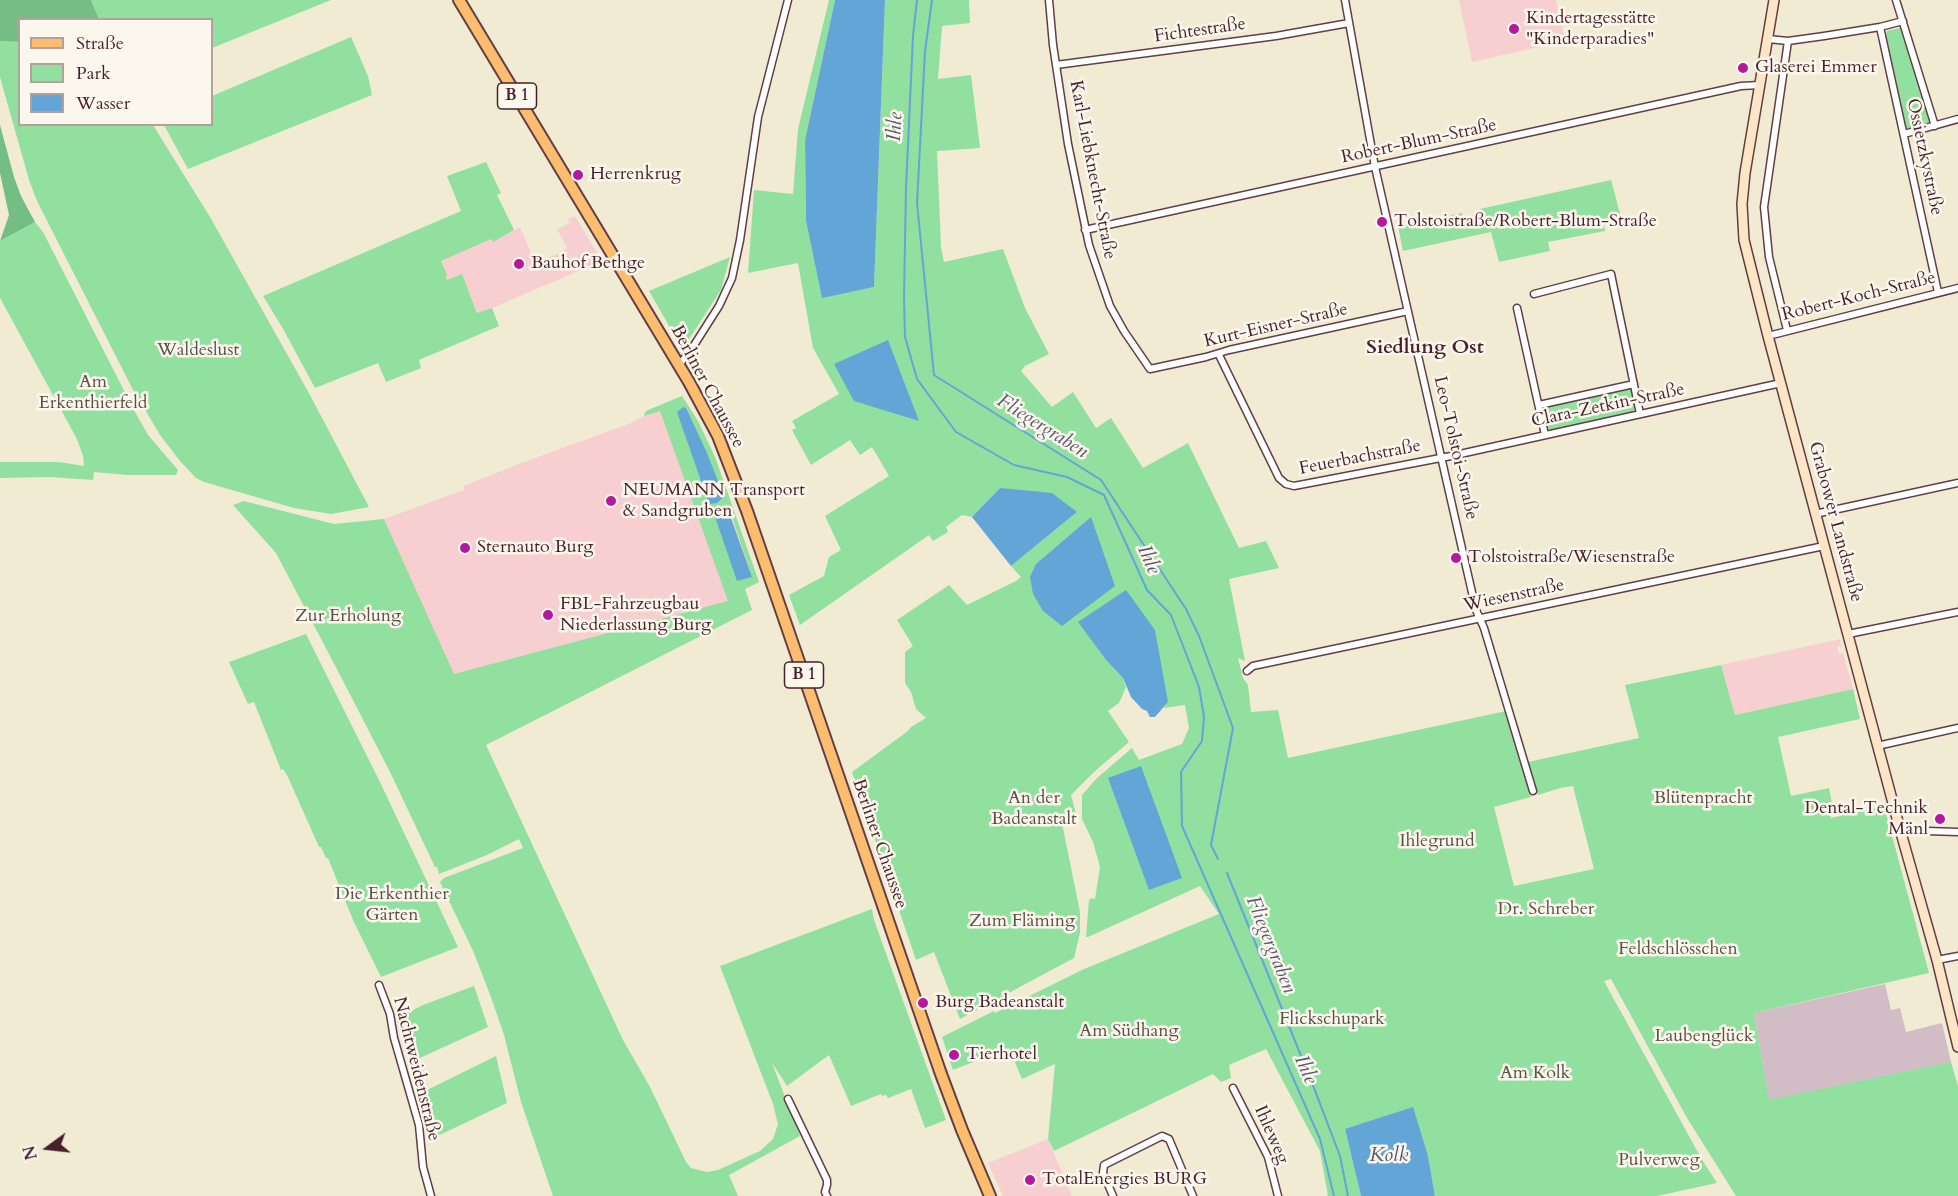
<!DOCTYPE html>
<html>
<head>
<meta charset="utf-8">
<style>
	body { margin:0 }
	#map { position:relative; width:1958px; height:1196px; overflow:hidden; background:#f1ebd4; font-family:Cardo,serif }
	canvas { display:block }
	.legend { position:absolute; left:18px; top:18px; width:195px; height:108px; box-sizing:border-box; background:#fbf7ec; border:2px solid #b4a19f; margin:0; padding:8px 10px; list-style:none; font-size:18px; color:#4a1f2b }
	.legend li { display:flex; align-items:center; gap:12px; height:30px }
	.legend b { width:30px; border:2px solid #b4a19f }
	.north { position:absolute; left:18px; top:1118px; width:60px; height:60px; -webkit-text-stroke:4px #fbf7ec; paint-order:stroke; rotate:255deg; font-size:16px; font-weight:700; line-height:24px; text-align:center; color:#4a1f2b }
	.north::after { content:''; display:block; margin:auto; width:21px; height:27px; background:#4a1f2b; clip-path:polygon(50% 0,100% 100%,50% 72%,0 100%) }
</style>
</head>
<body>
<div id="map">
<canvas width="1958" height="1196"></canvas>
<ul class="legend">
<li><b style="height:8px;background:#fcbd6f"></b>Straße</li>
<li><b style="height:16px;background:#91e09f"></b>Park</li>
<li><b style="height:16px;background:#64a5d8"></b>Wasser</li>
</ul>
<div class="north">N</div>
</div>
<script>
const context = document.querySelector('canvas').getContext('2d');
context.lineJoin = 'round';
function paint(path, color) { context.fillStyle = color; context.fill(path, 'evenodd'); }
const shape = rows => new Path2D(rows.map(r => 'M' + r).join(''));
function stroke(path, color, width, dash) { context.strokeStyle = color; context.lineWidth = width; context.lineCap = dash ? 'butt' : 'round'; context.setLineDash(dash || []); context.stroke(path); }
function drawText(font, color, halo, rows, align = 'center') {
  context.font = font + ' Cardo,serif'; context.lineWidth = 5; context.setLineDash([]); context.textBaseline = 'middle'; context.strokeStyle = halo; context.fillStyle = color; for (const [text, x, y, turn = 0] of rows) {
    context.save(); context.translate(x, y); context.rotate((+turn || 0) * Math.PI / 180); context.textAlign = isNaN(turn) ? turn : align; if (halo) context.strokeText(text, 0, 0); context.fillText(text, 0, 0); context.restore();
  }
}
const built = shape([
	[1459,0,1556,0,1565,41,1472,62],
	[575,216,602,261,478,314,462,275,447,281,441,260,491,239,493,242,520,227,535,262,558,254,567,248,557,229,570,223,568,219],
	[682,396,698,421,715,457,759,582,745,589,752,610,453,675,384,519,464,490,464,486,524,462,631,423,644,416,646,411],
	[1840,639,1841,646,1837,647,1839,654,1843,653,1853,689,1735,715,1721,665],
	[1048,1139,1072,1196,1003,1196,988,1163]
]);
const industrial = shape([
	[1885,984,1891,1010,1900,1008,1906,1032,1942,1023,1951,1062,1769,1101,1754,1013]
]);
const green = shape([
	[91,0,331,0,212,48,212,20,99,19],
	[829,0,835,0,805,140,806,221,822,297,874,287,885,0,969,0,970,23,942,26,938,79,971,75,980,148,937,151,941,247,944,262,1003,249,1025,308,1049,354,1025,366,1021,371,1052,407,1073,392,1096,428,1111,418,1143,468,1188,443,1239,548,1266,541,1279,568,1229,579,1245,661,1238,658,1243,678,1248,685,1251,712,1278,710,1288,758,1506,711,1531,797,1494,807,1514,886,1594,869,1573,786,1560,788,1538,795,1528,762,1639,738,1625,685,1721,665,1735,715,1853,689,1860,719,1778,737,1791,796,1829,788,1834,813,1830,814,1831,818,1884,806,1929,973,1754,1013,1769,1100,1951,1062,1958,1086,1958,1196,1736,1196,1687,1118,1611,979,1604,981,1701,1158,1717,1183,1657,1196,1435,1196,1428,1156,1345,1129,1361,1196,1328,1196,1320,1151,1266,1049,1229,1065,1231,1078,1221,1082,1213,1074,1054,1151,1048,1139,1055,1064,1022,1079,1009,1048,953,1070,942,1037,994,1011,995,1013,1084,969,1219,914,1200,886,1088,937,1086,937,1089,900,1091,898,1095,899,1100,867,1093,842,1082,819,1082,795,1097,778,1132,748,1139,760,1182,744,1189,728,1185,705,1164,708,1168,701,1107,661,1123,678,1126,687,1119,703,1108,711,1129,742,1094,772,1071,795,1076,814,1062,823,1080,912,1080,933,1074,958,960,1019,934,952,916,960,852,772,908,731,911,727,926,718,916,709,911,692,905,683,905,652,913,646,897,620,949,585,967,605,1016,581,1021,577,1011,566,1077,512,1000,488,972,517,962,515,946,527,948,532,933,541,929,535,800,625,789,595,824,576,829,557,841,550,825,516,889,476,872,447,860,455,850,440,811,465,792,430,796,428,792,421,839,394,813,348,798,263,748,273,754,190,793,194,798,129],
	[1900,28,1904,30,1931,121,1930,123,1909,130,1906,127,1886,34,1887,31],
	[351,37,368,76,372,95,188,169,164,125,212,124,212,96],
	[0,41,19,42,20,124,153,125,210,217,310,395,369,507,331,514,294,508,204,482,196,478,180,461,160,435,132,388,37,201,29,180,0,77],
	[486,162,501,193,497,195,514,230,493,242,491,239,441,261,447,275,446,277,447,280,462,274,477,313,492,308,499,326,419,360,421,368,386,382,378,363,315,388,282,327,263,296,461,211,447,176],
	[1611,180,1622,221,1604,225,1605,231,1548,242,1550,251,1499,262,1491,232,1403,251,1398,226,1462,213,1464,221,1482,217,1480,209],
	[35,222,43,232,135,412,148,435,178,470,176,475,127,475,94,472,93,480,50,477,0,478,0,462,59,462,84,466,83,456,77,439,0,298,0,241],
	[730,257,721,290,685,345,680,345,649,291],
	[1628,388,1631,391,1635,408,1632,413,1552,430,1546,428,1543,411,1547,406],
	[682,396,698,421,715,457,759,582,745,589,752,610,486,745,623,1040,650,1087,686,1162,691,1168,707,1172,718,1170,760,1151,773,1139,778,1124,773,1104,720,966,872,909,874,920,946,1120,925,1128,911,1089,888,1098,886,1095,882,1096,881,1094,851,1106,829,1055,787,1086,772,1063,800,1136,729,1175,738,1196,553,1196,521,1102,504,1035,492,1000,474,953,440,882,444,878,523,848,519,839,487,855,439,874,437,867,435,867,390,772,340,675,276,553,233,505,244,501,334,524,384,519,454,674,728,601,660,411,644,416,646,411],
	[727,507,732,516,752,577,714,514],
	[306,634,380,782,458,947,381,977,353,920,328,858,326,858,321,847,319,847,287,775,283,769,281,770,254,702,248,704,229,662],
	[474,986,488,1027,411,1062,398,1018,423,1005],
	[496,1056,507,1103,429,1140,418,1096,419,1094]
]);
const forest = shape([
	[0,0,91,0,99,19,20,20,19,42,0,41],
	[0,125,14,177,21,196,35,222,0,241,9,215,0,173]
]);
const water = shape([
	[835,0,885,0,874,287,822,298,806,221,805,140],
	[888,340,919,421,854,401,834,364],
	[683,407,686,408,707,453,724,497,717,503,710,504,708,501,677,412],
	[1000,488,1052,493,1077,512,1011,566,972,517],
	[727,507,752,577,737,581,714,514],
	[1091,517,1115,586,1062,626,1043,611,1033,594,1030,577,1036,564],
	[1126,590,1155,630,1168,702,1155,717,1150,717,1147,711,1142,709,1131,697,1123,678,1107,661,1078,622],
	[1141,766,1182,878,1149,890,1108,778],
	[1413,1107,1428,1156,1435,1196,1361,1196,1345,1129]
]);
const stream = shape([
	[917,0,913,36,906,188,904,298,905,337,917,379,956,432,1014,465,1067,477,1104,495,1147,590,1171,615,1199,687,1204,717,1202,741,1181,772,1182,826,1320,1139,1334,1196],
	[932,0,925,51,917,203,934,375,1101,480,1186,609,1199,636,1233,728,1211,845,1218,859],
	[1227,873,1314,1088,1340,1156,1348,1196]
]);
const street = shape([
	[1049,0,1053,45,1068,144,1089,245,1110,306,1124,331,1150,369,1206,357,1229,350,1408,311],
	[1345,0,1375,167,1476,610,1484,628,1533,791],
	[1896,0,1935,126],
	[1880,27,1938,292],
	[1768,39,1788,41,1824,36,1880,27,1903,21],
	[1056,65,1276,36,1349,23],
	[1904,134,1958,119],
	[1085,230,1741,86,1760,85],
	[1534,294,1611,274,1640,414],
	[1517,308,1545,435],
	[1787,330,1769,257,1764,207,1788,41],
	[1768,336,1958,288],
	[1219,355,1279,478,1286,484,1294,486,1451,456,1781,383],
	[679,365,691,350,719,306,732,278,740,240,758,117,788,0],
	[1539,405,1634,384],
	[1815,514,1958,483],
	[1848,634,1958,612],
	[1247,671,1253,666,1824,546],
	[1877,746,1958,728],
	[1927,831,1958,832],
	[1937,960,1958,956],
	[379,985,390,1014,394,1038,419,1125,423,1167,431,1196],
	[1233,1088,1268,1157,1278,1196],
	[788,1099,827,1180,827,1185,825,1192,827,1196],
	[1113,1196,1103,1173,1104,1165,1162,1136,1169,1139,1193,1196]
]);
const secondary = shape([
	[1774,0,1745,173,1742,204,1744,240,1768,336,1901,833,1937,960,1958,1047]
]);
const primary = shape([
	[459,0,689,382,718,436,747,511,941,1074,962,1130,990,1196]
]);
const markers = [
	[1514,29,6,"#b5179e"],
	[1743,68,6,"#b5179e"],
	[578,175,6,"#b5179e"],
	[1382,222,6,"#b5179e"],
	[519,264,6,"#b5179e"],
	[611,501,6,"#b5179e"],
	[465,548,6,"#b5179e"],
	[1456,558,6,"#b5179e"],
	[548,615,6,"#b5179e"],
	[1940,819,6,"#b5179e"],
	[923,1003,6,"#b5179e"],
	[954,1055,6,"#b5179e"],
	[1030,1180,6,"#b5179e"]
];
const shields = [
	[517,96,39],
	[804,675,39]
];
const shieldNames = [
	["B 1",517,96],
	["B 1",804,675]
];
const poiNames = [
	["Kindertagesstätte",1526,19],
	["\"Kinderparadies\"",1526,40],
	["Glaserei Emmer",1755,68],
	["Herrenkrug",590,175],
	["Tolstoistraße/Robert-Blum-Straße",1394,222],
	["Bauhof Bethge",531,264],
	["NEUMANN Transport",623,491],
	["& Sandgruben",623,512],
	["Sternauto Burg",477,548],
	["Tolstoistraße/Wiesenstraße",1468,558],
	["FBL-Fahrzeugbau",560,605],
	["Niederlassung Burg",560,626],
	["Dental-Technik",1928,809,"right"],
	["Mänl",1928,830,"right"],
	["Burg Badeanstalt",935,1003],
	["Tierhotel",966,1055],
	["TotalEnergies BURG",1042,1180]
];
const streetNames = [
	["Fichtestraße",1200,31,-8],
	["Robert-Blum-Straße",1419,142,-12],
	["Ossietzkystraße",1924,157,78],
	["Karl-Liebknecht-Straße",1092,170,79],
	["Robert-Koch-Straße",1859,297,-14],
	["Kurt-Eisner-Straße",1276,326,-13],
	["Berliner Chaussee",707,387,62],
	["Clara-Zetkin-Straße",1608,406,-12],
	["Leo-Tolstoi-Straße",1455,448,77],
	["Feuerbachstraße",1360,458,-11],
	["Grabower Landstraße",1835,522,75],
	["Wiesenstraße",1514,596,-12],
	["Berliner Chaussee",879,844,71],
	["Nachtweidenstraße",416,1069,76],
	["Ihleweg",1271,1135,66]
];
const parkNames = [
	["Waldeslust",198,351],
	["Am",93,383],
	["Erkenthierfeld",93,404],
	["Zur Erholung",348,617],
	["An der",1034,799],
	["Badeanstalt",1034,820],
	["Blütenpracht",1703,799],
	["Ihlegrund",1437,842],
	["Die Erkenthier",392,895],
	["Gärten",392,916],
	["Dr. Schreber",1546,910],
	["Zum Fläming",1022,922],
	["Feldschlösschen",1678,950],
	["Flickschupark",1332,1020],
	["Am Südhang",1129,1032],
	["Laubenglück",1704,1037],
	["Am Kolk",1535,1074],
	["Pulverweg",1659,1161]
];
const waterNames = [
	["Ihle",896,127,-87],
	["Fliegergraben",1042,427,32],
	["Ihle",1148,560,66],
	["Fliegergraben",1270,945,68],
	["Ihle",1305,1070,66],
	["Kolk",1389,1156]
];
const neighbourhoodNames = [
	["Siedlung Ost",1425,348]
];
paint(built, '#f7cfd1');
paint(industrial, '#d2bdc6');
paint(green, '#91e09f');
paint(forest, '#74be86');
paint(water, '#64a5d8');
stroke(stream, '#64a5d8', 2);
stroke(street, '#633e44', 9);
stroke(secondary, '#633e44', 12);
stroke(primary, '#633e44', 14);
stroke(street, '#fff', 6);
stroke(secondary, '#fee5c5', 9);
stroke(primary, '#fcbd6f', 10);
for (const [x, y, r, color] of markers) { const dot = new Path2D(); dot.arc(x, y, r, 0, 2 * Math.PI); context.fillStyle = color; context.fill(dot); stroke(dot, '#fbf7ec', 2); }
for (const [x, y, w] of shields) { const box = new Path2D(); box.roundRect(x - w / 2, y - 13, w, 26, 4.5); context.fillStyle = '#fbf7ec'; context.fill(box); stroke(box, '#4a1f2b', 1.5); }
drawText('bold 16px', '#4a1f2b', null, shieldNames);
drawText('18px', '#4a1f2b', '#fbf7ec', poiNames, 'left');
drawText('18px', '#4a1f2b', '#fbf7ec', streetNames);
drawText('18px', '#5c4f48', '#fbf7ec', parkNames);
drawText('italic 20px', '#545570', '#fbf7ec', waterNames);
drawText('bold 20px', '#4a1f2b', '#fbf7ec', neighbourhoodNames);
</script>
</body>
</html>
